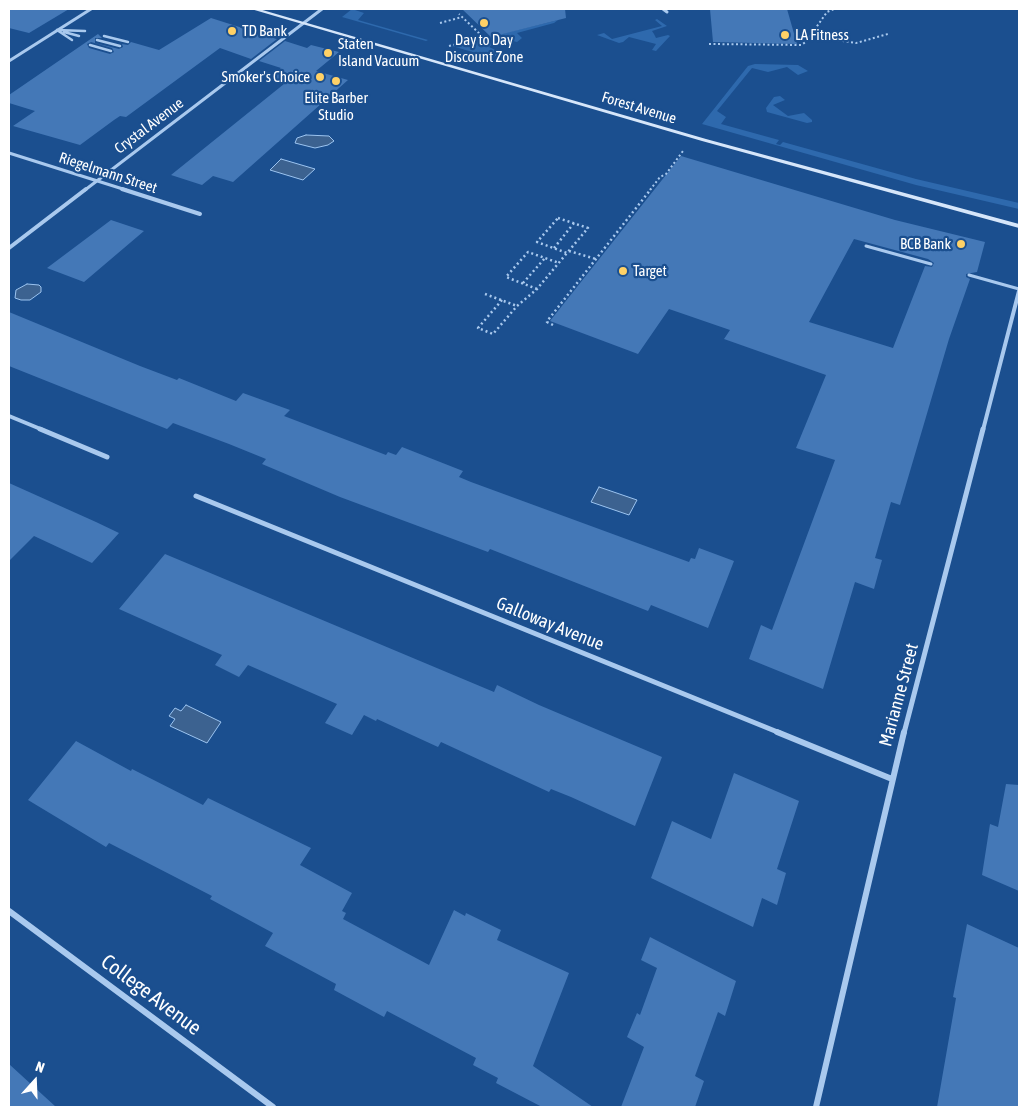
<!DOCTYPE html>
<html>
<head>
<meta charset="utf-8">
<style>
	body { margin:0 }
	#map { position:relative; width:1028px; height:1116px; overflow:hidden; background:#1b4f8f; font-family:"Asap Condensed",sans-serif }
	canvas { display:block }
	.frame { position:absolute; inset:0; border:10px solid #fff; pointer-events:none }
	.north { position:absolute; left:10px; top:1056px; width:50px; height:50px; -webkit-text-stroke:4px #1b4f8f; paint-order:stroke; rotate:20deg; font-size:14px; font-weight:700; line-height:20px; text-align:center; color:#fff }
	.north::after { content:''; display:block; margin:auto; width:18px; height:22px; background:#fff; clip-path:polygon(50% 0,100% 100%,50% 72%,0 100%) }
</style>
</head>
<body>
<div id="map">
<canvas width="1028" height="1116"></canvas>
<div class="frame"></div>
<div class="north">N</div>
</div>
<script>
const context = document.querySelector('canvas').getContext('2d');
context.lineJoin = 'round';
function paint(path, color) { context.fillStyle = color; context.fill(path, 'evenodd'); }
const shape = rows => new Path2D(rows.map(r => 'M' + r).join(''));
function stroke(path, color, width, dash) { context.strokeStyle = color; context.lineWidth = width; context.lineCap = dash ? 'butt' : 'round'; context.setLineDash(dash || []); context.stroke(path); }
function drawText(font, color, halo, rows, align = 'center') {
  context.font = font + ' "Asap Condensed",sans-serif'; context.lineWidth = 4.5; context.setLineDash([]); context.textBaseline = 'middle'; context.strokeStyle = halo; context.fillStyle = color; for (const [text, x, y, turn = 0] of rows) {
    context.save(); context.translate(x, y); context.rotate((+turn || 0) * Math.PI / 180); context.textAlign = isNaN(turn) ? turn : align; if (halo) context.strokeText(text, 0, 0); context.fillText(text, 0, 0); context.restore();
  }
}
const green = shape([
	[352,9,364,13,358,20,428,40,426,41,342,17],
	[657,19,667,26,652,31,654,34,656,38,668,35,670,36,656,51,652,50,656,44,629,37,623,42,619,43,597,35,604,33,612,39,662,26,655,20],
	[558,20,554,23,517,33,522,38,517,42,501,38,489,47,500,52,493,58,452,46],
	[755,64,798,65,808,71,798,75,787,67,768,72,752,68,717,111,726,117,721,124,779,140,776,144,780,145,783,142,916,179,1019,203,1019,209,916,185,702,124,748,66],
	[780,96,785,100,773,105,788,116,804,113,812,120,812,122,807,123,767,112,766,108,774,97]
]);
const water = shape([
	[306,135,329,136,334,141,328,145,315,148,295,143,297,138,306,135],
	[281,159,315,169,303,180,270,170,281,159],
	[27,284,39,285,41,287,41,292,30,300,21,300,15,298,16,290,27,284],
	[599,487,637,500,629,515,591,502,599,487],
	[186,705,221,722,207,743,170,726,175,719,169,716,175,708,181,711,186,705]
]);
const building = shape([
	[9,9,69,9,29,33,9,28],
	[462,9,565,9,566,18,491,37],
	[710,9,787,9,797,44,713,42],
	[211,18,277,39,251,59,220,48,126,117,120,116,114,120,80,145,13,126,35,111,9,103,9,95,98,34,102,38,95,38,95,43,119,49,123,47,122,44,128,45,131,42,159,50],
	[91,42,112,48,114,52,110,54,89,48,87,44],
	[285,41,307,48,311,45,339,52,316,71,348,80,233,182,213,176,202,185,171,175,284,84,268,79,281,68,259,61],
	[681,156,895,220,985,242,977,272,966,274,966,277,970,279,949,339,900,505,891,502,875,558,882,560,874,589,855,582,823,689,749,659,761,625,772,630,835,460,796,448,826,375,724,339,730,330,669,309,638,354,550,321],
	[854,239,928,259,934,263,932,267,925,266,893,348,809,322],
	[111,220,144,231,84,282,47,268],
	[9,312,140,366,177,380,179,378,236,401,243,393,290,410,284,416,386,455,388,452,396,455,402,447,463,471,459,477,471,482,689,562,691,558,695,559,699,548,734,561,708,628,651,605,648,611,490,549,488,552,340,497,262,464,266,459,229,444,173,423,167,429,9,366],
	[9,483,96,522,119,533,92,563,34,536,9,561],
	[165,554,494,692,497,685,539,705,662,757,635,826,571,797,551,789,549,792,441,742,438,747,377,719,376,721,364,715,352,735,325,723,337,704,248,665,239,677,215,665,222,655,119,609],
	[76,741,131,771,132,769,203,805,208,798,311,848,300,865,352,893,342,911,346,913,343,919,429,965,454,910,465,916,466,913,501,930,497,940,569,973,533,1066,593,1107,542,1107,496,1083,498,1078,473,1065,476,1058,387,1011,384,1017,334,990,336,984,265,946,273,933,210,899,212,896,109,843,106,847,28,800],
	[734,773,799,801,777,869,786,873,777,905,762,898,753,927,651,878,672,821,711,839],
	[1006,784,1019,785,1019,891,982,875,990,824,998,827],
	[967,924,1019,948,1019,1107,937,1107,956,998,953,997],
	[650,937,736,981,725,1016,718,1012,695,1076,704,1081,695,1107,621,1107,644,1047,627,1037,637,1013,640,1015,657,968,641,960],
	[9,1064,56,1107,9,1107]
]);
const pathFar1 = shape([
	[440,23,462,17],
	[811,36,856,43,888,34],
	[709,44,801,45,806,42,827,12,834,9],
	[449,46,483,37,459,14],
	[650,190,660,177,666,174,683,151]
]);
const path = shape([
	[558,218,588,228,567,253,537,242,558,218],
	[554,248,574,223],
	[569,251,596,259],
	[523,283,545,258],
	[537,289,506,277,528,252,559,263],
	[485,294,517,306],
	[502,300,478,328,493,334,517,306,537,289,567,253],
	[553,325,547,322,548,320,651,189]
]);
const laneFar1 = shape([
	[57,30,85,31],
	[57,30,72,40],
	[64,32,79,36],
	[104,36,128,42],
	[97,40,120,46],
	[90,45,111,51]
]);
const lane = shape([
	[866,246,931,264],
	[969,275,1019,289]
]);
const streetFar3 = shape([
	[663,9,667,12],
	[9,61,91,9],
	[9,153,126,190],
	[85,190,322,9]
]);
const streetFar2 = shape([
	[122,189,200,214],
	[9,248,86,189],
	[9,416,43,430],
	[983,430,1019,291]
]);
const streetFar1 = shape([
	[40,429,107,457],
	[196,496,780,733],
	[904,733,983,429]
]);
const street = shape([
	[777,732,892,779],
	[9,911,273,1107],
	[816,1107,904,732]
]);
const secondary = shape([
	[251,9,259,9,706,139,1019,224,1019,228,702,141,251,9]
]);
const markers = [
	[484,23,5,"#ffd166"],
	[232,31,5,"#ffd166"],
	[785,35,5,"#ffd166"],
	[328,53,5,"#ffd166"],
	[320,77,5,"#ffd166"],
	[336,81,5,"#ffd166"],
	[961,244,5,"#ffd166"],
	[623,271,5,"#ffd166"]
];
const farPoinames = [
	["TD Bank",242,31],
	["LA Fitness",795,35],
	["Day to Day",484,40,"center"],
	["Discount Zone",484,57,"center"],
	["Staten",338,44],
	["Island Vacuum",338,61],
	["Smoker's Choice",310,77,"right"],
	["Elite Barber",336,98,"center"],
	["Studio",336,115,"center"],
	["BCB Bank",951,244,"right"],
	["Target",633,271]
];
const farStreetnames = [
	["Forest Avenue",639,108,17],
	["Crystal Avenue",149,126,-37],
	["Riegelmann Street",108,173,18]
];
const streetNames = [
	["Galloway Avenue",550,624,22],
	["Marianne Street",899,695,-75]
];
const nearStreetnames = [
	["College Avenue",151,995,37]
];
paint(green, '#2e69ad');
paint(water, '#3c6290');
stroke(water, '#9cc4f0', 1);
paint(building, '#4478b7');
stroke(pathFar1, '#a9c9ee', 2, [2, 2.5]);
stroke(path, '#a9c9ee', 2.5, [2, 3]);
stroke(laneFar1, '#a9c9ee', 2.5);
stroke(lane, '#a9c9ee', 3);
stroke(streetFar3, '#a9c9ee', 3);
stroke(streetFar2, '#a9c9ee', 4);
stroke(streetFar1, '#a9c9ee', 5);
stroke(street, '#a9c9ee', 6);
paint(secondary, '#d6e6fa');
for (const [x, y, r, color] of markers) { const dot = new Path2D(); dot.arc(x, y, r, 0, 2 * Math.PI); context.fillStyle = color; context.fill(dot); stroke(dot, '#1b4f8f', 2); }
drawText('15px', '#fff', '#1b4f8f', farPoinames, 'left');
drawText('15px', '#fff', '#1b4f8f', farStreetnames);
drawText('18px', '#fff', '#1b4f8f', streetNames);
drawText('21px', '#fff', '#1b4f8f', nearStreetnames);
</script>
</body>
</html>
